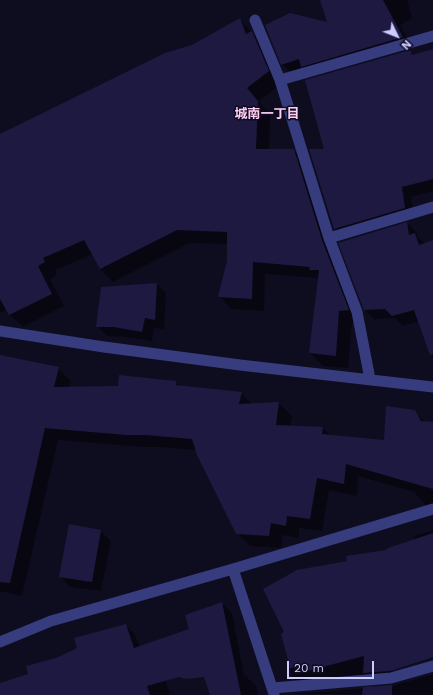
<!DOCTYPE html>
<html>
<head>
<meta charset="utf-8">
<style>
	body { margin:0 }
	#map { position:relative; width:433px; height:695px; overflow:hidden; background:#0e0d20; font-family:"Work Sans",sans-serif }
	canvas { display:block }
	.north { position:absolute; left:377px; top:16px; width:40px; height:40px; -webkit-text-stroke:3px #0e0d20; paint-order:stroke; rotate:133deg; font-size:11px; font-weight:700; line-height:16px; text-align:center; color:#cdccff }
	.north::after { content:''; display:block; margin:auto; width:14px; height:18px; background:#cdccff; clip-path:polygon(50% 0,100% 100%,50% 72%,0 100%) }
	.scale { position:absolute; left:287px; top:661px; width:87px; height:18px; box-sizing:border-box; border:2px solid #cdccff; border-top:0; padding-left:5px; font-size:12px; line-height:14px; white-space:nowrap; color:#cdccff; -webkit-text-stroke:3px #0e0d20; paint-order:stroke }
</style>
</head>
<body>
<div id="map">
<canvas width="433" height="695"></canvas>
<div class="north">N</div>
<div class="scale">20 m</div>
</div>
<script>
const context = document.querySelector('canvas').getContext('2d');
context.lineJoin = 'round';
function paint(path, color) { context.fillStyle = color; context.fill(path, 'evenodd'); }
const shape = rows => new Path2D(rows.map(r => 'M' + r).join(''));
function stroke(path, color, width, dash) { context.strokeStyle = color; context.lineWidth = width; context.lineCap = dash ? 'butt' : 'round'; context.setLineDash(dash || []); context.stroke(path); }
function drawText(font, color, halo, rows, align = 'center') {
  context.font = font + ' "Work Sans","Noto Sans JP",sans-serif'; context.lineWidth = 3; context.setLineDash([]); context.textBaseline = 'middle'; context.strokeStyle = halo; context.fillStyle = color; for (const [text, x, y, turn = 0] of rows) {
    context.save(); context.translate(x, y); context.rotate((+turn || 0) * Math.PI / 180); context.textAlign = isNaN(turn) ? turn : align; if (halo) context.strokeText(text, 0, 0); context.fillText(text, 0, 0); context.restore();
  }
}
const shadow = shape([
	[324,0,407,0,412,18,400,25,412,47,292,74,282,64,329,23],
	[240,20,264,45,281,84,259,101,270,115,269,150,294,150,306,163,361,323,352,323,348,368,323,366,310,353,319,278,265,274,264,311,231,309,219,296,228,262,228,244,190,243,113,282,100,269,93,254,55,270,57,275,50,279,64,306,23,327,10,315,7,309,0,313,0,135,192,46],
	[433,50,433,191,411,197,414,218,344,239,335,229,326,150,409,51,414,56],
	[407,223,417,233,417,236,425,244,433,241,433,357,419,321,403,326,395,318,374,319,364,309],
	[157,284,166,293,164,329,154,328,152,341,125,337,107,336,97,326],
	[0,356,58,368,71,381,69,387,119,387,176,382,181,387,241,393,253,405,279,403,292,416,290,426,323,428,331,436,385,441,414,411,426,423,433,423,433,503,426,506,414,492,358,476,357,496,329,490,322,531,299,528,299,538,283,535,281,548,250,546,237,533,196,450,160,447,140,447,58,440,22,596,0,591],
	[433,530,433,654,384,671,392,671,401,680,303,689,293,679,284,640,349,562,386,551,415,540,414,536],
	[101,531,111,541,101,591,70,587,61,577],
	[222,604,232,613,244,676,246,676,256,686,258,695,211,695,206,679,203,676],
	[126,625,135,635,140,647,158,654,170,695,0,695,0,684,29,675,56,658],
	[433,674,433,695,297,694,392,686]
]);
const building = shape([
	[320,0,383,0,403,37,301,67,299,59,281,65,265,25,290,13,327,22],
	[240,18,246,34,252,31,269,71,247,88,258,101,256,149,294,149,322,240,349,310,339,311,336,356,309,353,319,270,309,270,310,267,253,262,252,299,218,297,227,261,227,232,177,230,100,269,84,240,43,258,45,262,38,266,52,294,9,315,0,299,0,134,165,53,192,45],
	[433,49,433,179,402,187,405,208,334,229,309,149,324,149,305,80,410,50,412,55],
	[407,222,409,235,415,233,419,245,433,240,433,354,430,355,414,310,392,316,385,309,364,310,338,243],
	[157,283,155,320,145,318,142,332,114,327,96,327,101,287],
	[0,355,59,367,54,387,118,386,119,375,176,381,176,385,242,392,239,404,279,402,276,425,323,427,322,434,384,440,386,406,415,410,421,421,433,422,433,489,346,464,344,484,317,478,310,519,287,516,286,526,271,523,269,536,236,534,197,455,192,439,146,435,126,435,45,428,10,583,0,582],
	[69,524,101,530,92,582,59,577],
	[433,533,433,657,390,671,363,673,364,656,296,674,295,668,290,668,281,634,284,632,263,589,297,570,347,561,346,556,386,550,388,548],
	[222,602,241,695,210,695,204,677,186,679,179,677,147,686,150,695,0,695,0,683,28,674,26,666,56,658,77,648,74,638,126,624,134,648,189,629,185,615],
	[392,685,392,695,362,695,363,687]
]);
const minor = shape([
	[255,20,280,80],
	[329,238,433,207],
	[0,331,104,347,240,365,433,387],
	[370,379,357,312,329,238,280,80,433,36],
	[233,569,274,694],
	[0,642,51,621,233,569,433,509],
	[273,688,391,678,433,666]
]);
const neighbourhoodNames = [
	["城南一丁目",267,114]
];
paint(shadow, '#0007');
paint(building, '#1d1941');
stroke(minor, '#373c7f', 11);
drawText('bold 13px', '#ffcef2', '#0e0d20', neighbourhoodNames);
</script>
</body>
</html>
